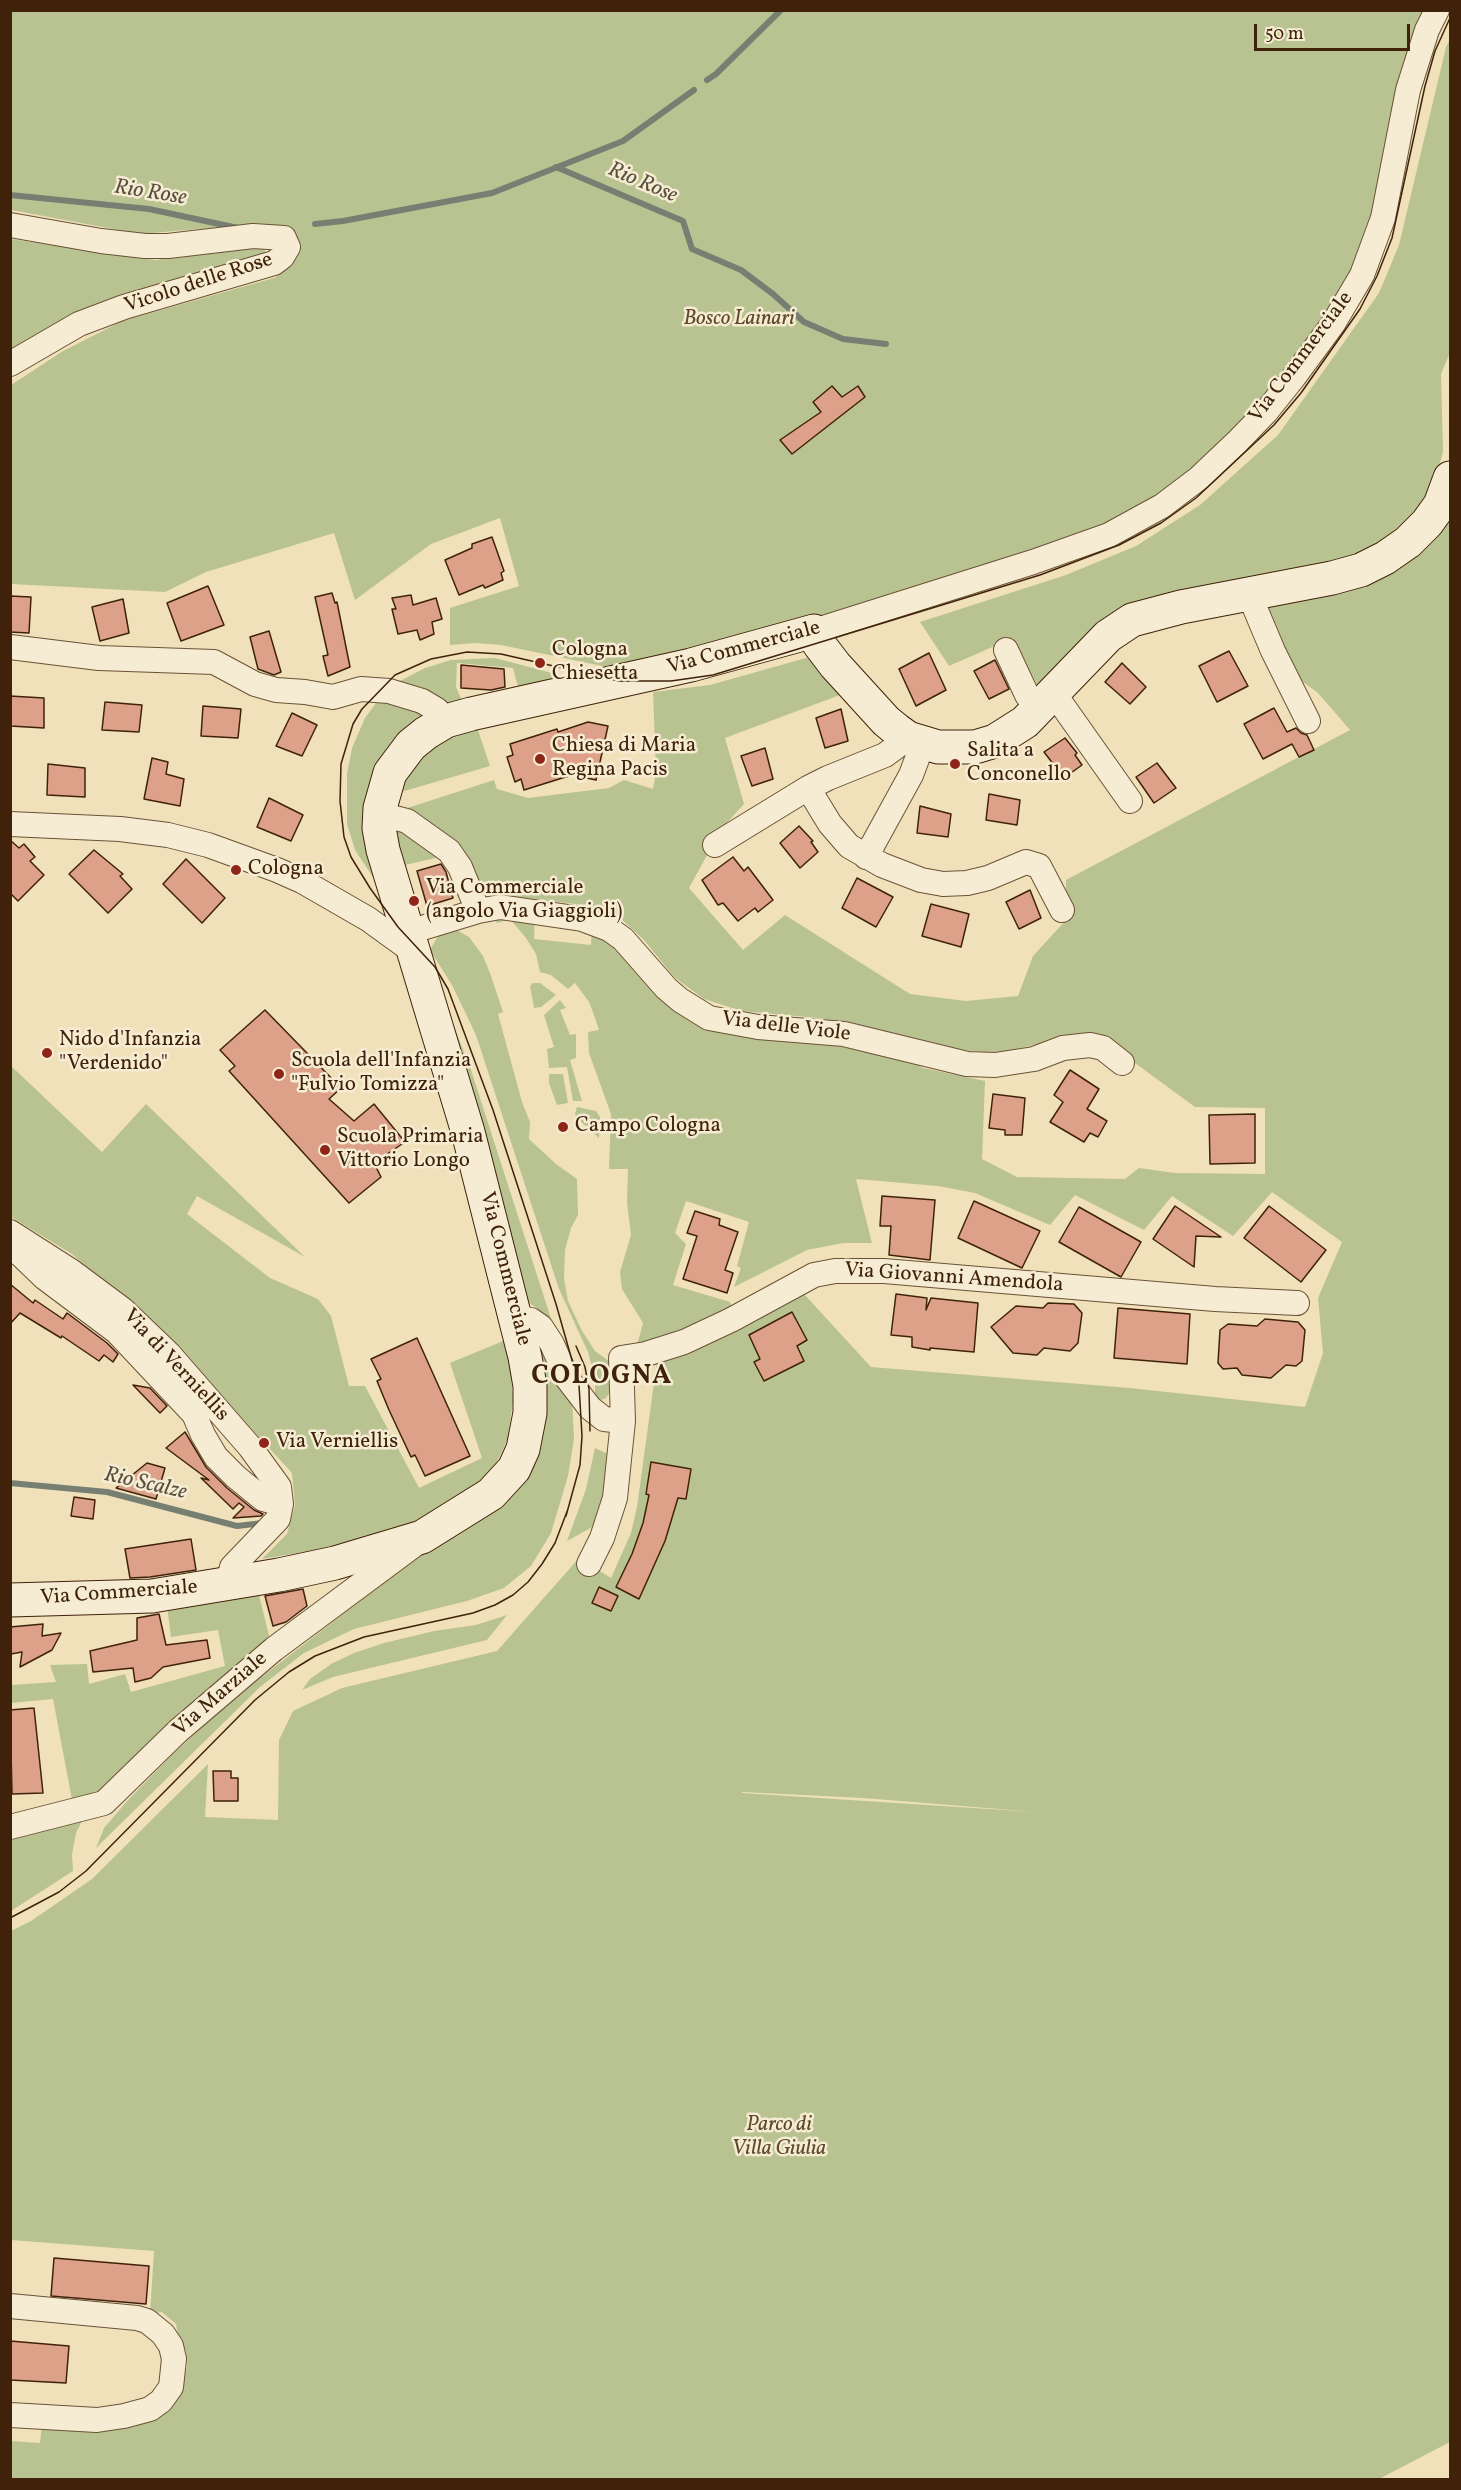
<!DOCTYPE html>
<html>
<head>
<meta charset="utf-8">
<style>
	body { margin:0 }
	#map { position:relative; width:1461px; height:2490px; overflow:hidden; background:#f0e1bb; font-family:Vollkorn,serif }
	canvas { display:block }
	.frame { position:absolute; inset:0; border:12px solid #3f2209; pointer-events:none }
	.scale { position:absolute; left:1254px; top:24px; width:156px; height:27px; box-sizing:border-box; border:3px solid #3f2209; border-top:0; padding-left:8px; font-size:18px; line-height:21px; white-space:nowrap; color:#3f2209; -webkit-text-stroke:4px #f5ecd3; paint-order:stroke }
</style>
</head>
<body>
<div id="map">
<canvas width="1461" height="2490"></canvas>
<div class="frame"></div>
<div class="scale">50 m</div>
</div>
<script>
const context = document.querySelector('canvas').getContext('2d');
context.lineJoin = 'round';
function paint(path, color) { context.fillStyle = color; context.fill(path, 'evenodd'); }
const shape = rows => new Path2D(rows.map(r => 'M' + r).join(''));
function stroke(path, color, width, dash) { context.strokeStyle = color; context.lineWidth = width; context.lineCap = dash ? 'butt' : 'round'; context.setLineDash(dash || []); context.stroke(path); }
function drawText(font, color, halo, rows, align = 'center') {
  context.font = font + ' Vollkorn,serif'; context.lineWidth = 5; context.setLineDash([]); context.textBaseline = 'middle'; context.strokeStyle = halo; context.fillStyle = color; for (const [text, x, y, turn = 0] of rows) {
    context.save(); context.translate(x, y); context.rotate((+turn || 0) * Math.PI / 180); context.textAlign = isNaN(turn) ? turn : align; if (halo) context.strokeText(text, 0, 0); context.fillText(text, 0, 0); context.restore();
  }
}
const green = shape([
	[11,11,1423,11,1410,47,1374,217,1356,267,1335,305,1279,378,1226,438,1174,484,1104,528,824,619,607,667,501,645,475,643,450,645,450,608,519,586,500,518,431,544,355,600,334,533,206,572,165,592,11,584,11,385,63,351,122,321,274,278,292,266,297,244,258,224,140,234,11,210],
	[1450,39,1450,353,1441,374,1443,452,1436,478,1421,510,1381,546,1354,556,1168,597,1039,688,1013,638,949,666,920,622,1066,575,1136,546,1200,505,1278,435,1379,293,1399,245,1446,47],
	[11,239,155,260,265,246,265,255,11,350],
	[1450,518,1450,2442,1377,2480,11,2480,10,2441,40,2443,42,2424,171,2407,182,2391,187,2367,186,2351,179,2340,176,2324,162,2312,150,2314,154,2251,11,2240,11,1931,31,1921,92,1879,208,1764,205,1817,278,1820,279,1740,293,1711,342,1688,497,1651,579,1558,611,1578,631,1533,637,1507,657,1361,724,1336,804,1294,871,1367,1130,1388,1305,1407,1323,1353,1318,1298,1342,1242,1272,1192,1233,1236,1172,1196,1144,1230,1075,1195,1050,1225,975,1193,938,1186,856,1179,872,1243,843,1243,807,1250,734,1287,741,1268,737,1266,749,1222,686,1201,675,1233,686,1244,673,1285,730,1302,732,1308,651,1345,637,1345,643,1323,622,1289,620,1272,631,1235,627,1202,628,1169,609,1169,611,1114,589,1053,588,1032,599,1030,594,1015,589,1002,575,983,568,989,551,975,540,972,536,954,526,938,510,919,497,923,492,914,535,916,534,939,591,945,592,925,684,1010,896,1052,923,1068,985,1081,982,1159,1017,1177,1125,1179,1139,1168,1175,1173,1265,1174,1265,1108,1195,1107,1135,1063,1094,1037,1062,1039,997,1053,947,1049,872,1028,818,1018,741,1011,704,999,674,977,644,940,619,917,583,905,517,897,484,889,453,854,405,865,397,839,398,811,494,780,497,789,528,798,609,788,624,780,653,789,656,772,653,692,710,685,813,656,840,695,725,738,744,804,722,828,689,888,743,950,785,915,910,994,966,1001,1018,996,1033,956,1066,920,1066,880,1350,730,1318,693,1299,679,1265,605],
	[742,1792,863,1798,1036,1812,742,1793],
	[495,658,586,682,520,694,513,668,457,663,456,687,464,705,446,710,398,682,425,668,451,660],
	[382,695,435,718,385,770,397,914,355,850,347,824,347,774,352,748,365,718],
	[476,724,490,766,394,794,428,743],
	[453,928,469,937,483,956,491,976,503,1012,498,1014,522,1102,530,1122,529,1139,556,1164,577,1179,578,1215,571,1228,565,1250,564,1279,568,1301,582,1331,595,1351,610,1362,611,1390,606,1398,601,1400,595,1399,595,1378,588,1352,559,1289,476,1035,452,985,430,950,438,936],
	[533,983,540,983,556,995,541,1007,534,1008,530,986],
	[560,1000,566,1008,560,1010,570,1035,576,1034,576,1058,570,1060,582,1101,573,1101,567,1067,549,1068,547,1049,554,1047,544,1015],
	[447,1008,471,1070,555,1331,543,1313,528,1302],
	[10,1065,102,1152,146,1104,305,1257,197,1196,187,1214,270,1278,318,1299,331,1316,349,1386,365,1386,419,1488,482,1458,450,1363,508,1339,513,1400,508,1438,491,1475,419,1521,317,1550,262,1559,287,1534,295,1505,292,1473,175,1346,72,1254,11,1217],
	[549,1074,563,1074,568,1103,557,1105,549,1083],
	[577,1107,596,1111,600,1117,599,1138,577,1118,575,1114],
	[537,1346,559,1383,572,1399,574,1439,568,1476,551,1533,531,1566,504,1588,467,1601,354,1629,304,1653,260,1687,96,1848,104,1828,128,1800,173,1754,233,1699,444,1536,518,1484],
	[595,1448,612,1456,607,1492,594,1526,567,1541,586,1489],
	[258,1591,271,1644,108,1788,73,1805,53,1699,11,1703,11,1685,56,1682,50,1665,87,1664,89,1684,125,1674,131,1692,225,1666,218,1630,171,1637,167,1606],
	[507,1615,487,1640,333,1677,302,1690,310,1679,331,1664,354,1653,384,1643,434,1631,476,1625],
	[85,1815,76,1833,72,1854,73,1871,11,1911,11,1835]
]);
const stream = shape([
	[707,80,716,74,781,10],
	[556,167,683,221,692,249,741,270,773,294,804,322,843,339,886,344],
	[10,195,149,209,238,228],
	[315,224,343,221,492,193,623,141,694,90],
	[10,1483,107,1492,237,1526,263,1523]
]);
const building = shape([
	[832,386,842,397,858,386,865,397,792,454,780,440,821,412,813,402,832,386],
	[492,537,504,571,501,573,503,580,485,588,483,585,459,595,445,560,472,548,472,544,492,537],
	[208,586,224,625,181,641,167,603,208,586],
	[332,593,335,603,337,602,350,667,328,676,323,656,328,655,315,597,332,593],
	[411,595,413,605,436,598,442,619,432,622,434,634,420,640,417,630,398,634,392,609,396,609,392,598,411,595],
	[10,596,31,597,29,633,10,632,10,596],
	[123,599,129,633,100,641,92,607,123,599],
	[269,631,281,672,274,675,258,669,250,637,269,631],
	[1229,651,1248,686,1217,702,1199,666,1229,651],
	[929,653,946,690,916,706,899,669,929,653],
	[995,660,1009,689,989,699,974,671,995,660],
	[1122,663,1146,687,1130,704,1105,682,1122,663],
	[461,665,504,669,505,687,491,690,461,688,461,665],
	[10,696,44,698,44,728,10,726,10,696],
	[105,702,142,705,139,732,102,730,105,702],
	[203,706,241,709,238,738,201,736,203,706],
	[1274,708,1287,732,1296,728,1301,733,1307,735,1314,750,1299,757,1292,744,1263,759,1244,724,1274,708],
	[841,709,848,741,825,748,816,718,841,709],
	[292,713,317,725,302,756,276,746,292,713],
	[588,722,608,726,596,780,572,775,524,790,521,779,515,782,507,757,513,755,510,744,557,729,558,732,588,722],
	[1065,738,1077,753,1075,755,1082,765,1064,778,1044,752,1065,738],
	[765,748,773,779,752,786,741,756,765,748],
	[152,758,168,762,166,774,184,779,180,806,144,799,152,758],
	[1157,763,1176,788,1154,803,1136,777,1157,763],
	[48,764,85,768,85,797,47,795,48,764],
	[989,794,1020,800,1017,825,986,820,989,794],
	[269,798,303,815,291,841,257,827,269,798],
	[920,806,951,814,948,837,917,833,920,806],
	[799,826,813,841,811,842,818,852,800,868,780,843,799,826],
	[10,840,19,848,24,844,35,857,30,861,44,875,18,901,10,893,10,840],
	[94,850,123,874,120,876,132,889,108,913,69,874,94,850],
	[733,857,744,871,748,867,773,900,758,912,755,908,738,921,723,903,718,905,702,880,733,857],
	[186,859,225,898,202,923,163,884,186,859],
	[441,864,446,872,453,898,427,906,417,871,441,864],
	[857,878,893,897,876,927,842,908,857,878],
	[1030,890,1041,918,1019,929,1006,902,1030,890],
	[931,904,969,914,961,947,922,936,931,904],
	[265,1010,341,1088,329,1099,354,1121,374,1104,405,1142,374,1163,381,1177,349,1203,229,1071,235,1066,220,1050,265,1010],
	[1070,1070,1099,1089,1087,1109,1107,1121,1098,1137,1090,1133,1084,1142,1050,1122,1063,1102,1054,1095,1070,1070],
	[993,1094,1025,1098,1022,1135,1005,1135,1005,1130,989,1128,993,1094],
	[1255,1114,1255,1163,1210,1164,1209,1115,1255,1114],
	[882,1196,935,1200,930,1260,889,1255,891,1226,880,1226,882,1196],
	[974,1201,1040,1231,1022,1268,958,1238,974,1201],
	[1175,1206,1221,1237,1196,1236,1194,1267,1153,1239,1175,1206],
	[1269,1206,1326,1250,1301,1282,1244,1238,1269,1206],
	[1079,1207,1141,1242,1121,1277,1059,1242,1079,1207],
	[695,1211,720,1219,719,1225,738,1232,725,1270,733,1273,727,1293,683,1279,697,1236,687,1233,695,1211],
	[10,1284,33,1303,35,1300,63,1319,67,1313,107,1343,118,1354,113,1362,104,1355,99,1361,62,1336,61,1338,20,1313,10,1324,10,1284],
	[896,1294,927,1298,926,1310,931,1298,978,1303,974,1352,930,1348,930,1350,912,1347,912,1337,891,1335,896,1294],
	[1048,1303,1074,1304,1082,1313,1078,1343,1070,1351,1044,1348,1037,1355,1013,1353,991,1327,1016,1306,1043,1308,1048,1303],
	[1118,1308,1190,1314,1187,1364,1114,1358,1118,1308],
	[792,1312,807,1340,797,1346,804,1361,764,1381,754,1362,760,1359,749,1335,792,1312],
	[1265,1319,1298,1322,1305,1330,1302,1361,1296,1366,1286,1365,1271,1378,1242,1375,1237,1368,1223,1369,1218,1363,1220,1330,1228,1324,1257,1326,1265,1319],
	[417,1338,470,1456,425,1476,415,1455,411,1457,389,1410,377,1381,381,1379,371,1359,417,1338],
	[133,1385,150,1388,167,1406,160,1413,133,1385],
	[185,1432,206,1467,227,1488,254,1510,263,1514,261,1516,233,1518,244,1507,239,1503,233,1509,201,1478,209,1480,166,1448,185,1432],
	[651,1462,691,1469,686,1499,678,1498,665,1541,639,1599,616,1587,632,1554,643,1523,649,1495,646,1494,651,1462],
	[147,1463,165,1468,156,1499,116,1488,147,1463],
	[74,1497,95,1500,93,1519,71,1516,74,1497],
	[191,1539,196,1570,150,1577,130,1578,125,1549,191,1539],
	[599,1587,618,1596,611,1611,592,1603,599,1587],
	[303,1589,307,1606,286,1622,273,1626,265,1596,303,1589],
	[159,1614,166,1645,207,1640,210,1658,163,1667,151,1678,135,1682,133,1668,93,1672,90,1651,137,1640,137,1618,159,1614],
	[43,1624,42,1636,61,1633,52,1650,20,1667,22,1652,11,1654,10,1627,43,1624],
	[34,1708,43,1793,12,1794,10,1710,34,1708],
	[213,1771,231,1771,231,1778,238,1778,238,1801,214,1801,213,1771],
	[54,2258,149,2266,146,2304,51,2296,54,2258],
	[10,2341,69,2346,66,2383,10,2380,10,2341]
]);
const street = shape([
	[10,225,101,241,145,246,168,246,253,236,284,238,288,247,282,257,274,263,124,307,79,324,10,364],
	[1249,594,1273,651,1308,721],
	[814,631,1033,562,1109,535,1162,506,1199,478,1237,442,1266,412,1294,377,1333,324,1362,275,1383,218,1408,90,1427,30,1437,10],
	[10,647,99,658,214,662,255,684,276,690,305,692,333,697,361,689,389,691,422,701,437,710,446,721],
	[1006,650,1027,695,1037,709],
	[1053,692,1130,801],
	[808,788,830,824,849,846,882,865,921,880,943,884,967,883,988,878,1026,862,1039,866,1062,910],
	[380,814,407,821,449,851,460,867,478,911],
	[10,824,120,829,168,835,208,845,277,870,302,881,368,919,415,953],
	[715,845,808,788,828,778,885,755,908,738],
	[866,857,911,775,923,743],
	[409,932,478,911,500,907,582,919,609,929,623,939,666,988,680,1000,709,1018,758,1027,844,1034,967,1064,995,1065,1034,1059,1063,1048,1090,1045,1103,1048,1122,1063],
	[10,1232,71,1271,122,1309,169,1354,250,1447,279,1487,281,1504,278,1519,232,1567,228,1584],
	[10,1249,20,1254,45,1278,117,1332,194,1414,203,1435,216,1457,236,1477,263,1499,281,1504],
	[517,1318,531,1320,541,1327,552,1344,567,1378,590,1408,604,1419,623,1421],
	[589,1564,602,1538,615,1498,623,1421,621,1358,646,1354,684,1342,731,1320,814,1275,835,1271,884,1271,1215,1299,1297,1303],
	[10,1827,104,1803,178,1731,274,1649,414,1545],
	[10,2306,137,2318,147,2321,163,2334,171,2346,174,2359,171,2387,161,2401,150,2409,124,2416,97,2420,10,2415]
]);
const secondary = shape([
	[10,1600,152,1596,279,1575,335,1563,422,1537,491,1494,514,1469,523,1449,530,1413,530,1386,525,1357,468,1132,383,850,379,828,380,808,390,773,411,745,426,733,446,721,471,714,691,665,814,631,819,644,835,665,886,721,897,730,908,738,938,747,975,747,995,741,1025,722,1108,636,1132,620,1181,607,1332,578,1361,570,1385,558,1408,542,1427,523,1440,505,1450,478]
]);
const tram = shape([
	[576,1346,585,1367,589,1389,590,1431],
	[566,1516,580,1465,582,1436,579,1385,556,1304,493,1110,448,989,435,967,398,927,370,888,351,857,344,837,340,801,341,764,353,724,362,709,395,675,431,659,467,652,501,654,619,681,671,681,713,675,1040,575,1119,545,1161,523,1196,498,1274,425,1301,393,1360,309,1377,276,1392,238,1425,86,1435,51,1450,18],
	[10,1918,59,1892,86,1871,255,1700,289,1672,315,1656,364,1637,473,1613,495,1605,513,1595,528,1582,542,1564,555,1543,568,1509]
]);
const markers = [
	[540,663,6,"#8f2418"],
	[540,759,6,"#8f2418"],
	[955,764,6,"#8f2418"],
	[236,870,6,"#8f2418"],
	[414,901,6,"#8f2418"],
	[47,1053,6,"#8f2418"],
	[279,1074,6,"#8f2418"],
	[563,1127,6,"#8f2418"],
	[325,1150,6,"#8f2418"],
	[264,1443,6,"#8f2418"]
];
const streetNames = [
	["Vicolo delle Rose",199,284,-18],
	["Via Commerciale",1302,358,-53],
	["Via Commerciale",744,649,-15],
	["Via delle Viole",786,1028,7],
	["Via Commerciale",504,1269,76],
	["Via Giovanni Amendola",954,1279,4],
	["Via di Verniellis",175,1366,47],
	["Via Commerciale",119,1594,-4],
	["Via Marziale",221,1695,-41]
];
const parkNames = [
	["Bosco Lainari",739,320],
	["Parco di",779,2126],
	["Villa Giulia",779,2150]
];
const poiNames = [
	["Cologna",552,651],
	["Chiesetta",552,675],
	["Chiesa di Maria",552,747],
	["Regina Pacis",552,771],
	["Salita a",967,752],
	["Conconello",967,776],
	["Cologna",248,870],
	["Via Commerciale",426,889],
	["(angolo Via Giaggioli)",426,913],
	["Nido d'Infanzia",59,1041],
	["\"Verdenido\"",59,1065],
	["Scuola dell'Infanzia",291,1062],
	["\"Fulvio Tomizza\"",291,1086],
	["Campo Cologna",575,1127],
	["Scuola Primaria",337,1138],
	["Vittorio Longo",337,1162],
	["Via Verniellis",276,1443]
];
const waterNames = [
	["Rio Rose",642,184,23],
	["Rio Rose",150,194,9],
	["Rio Scalze",145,1485,13]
];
const districtNames = [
	["COLOGNA",602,1378]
];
paint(green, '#b9c391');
stroke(stream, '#777e72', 6);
paint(building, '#dca188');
stroke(building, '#3f2209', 1.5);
stroke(street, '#6b5236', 26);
stroke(secondary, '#3f2209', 35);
stroke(street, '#f5ecd3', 24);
stroke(secondary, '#f5ecd3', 33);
stroke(tram, '#3f2209', 1.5);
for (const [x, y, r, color] of markers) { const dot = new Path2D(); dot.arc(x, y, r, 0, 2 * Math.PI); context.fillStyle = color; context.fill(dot); stroke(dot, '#f5ecd3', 2); }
drawText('21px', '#3f2209', '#f5ecd3', streetNames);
drawText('italic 21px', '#5e4a2b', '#f5ecd3', parkNames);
drawText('21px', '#3f2209', '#f5ecd3', poiNames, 'left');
drawText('italic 22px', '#5b503e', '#f5ecd3', waterNames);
context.letterSpacing = '1.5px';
drawText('bold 27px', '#3f2209', '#f5ecd3', districtNames);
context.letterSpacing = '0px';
</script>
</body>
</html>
